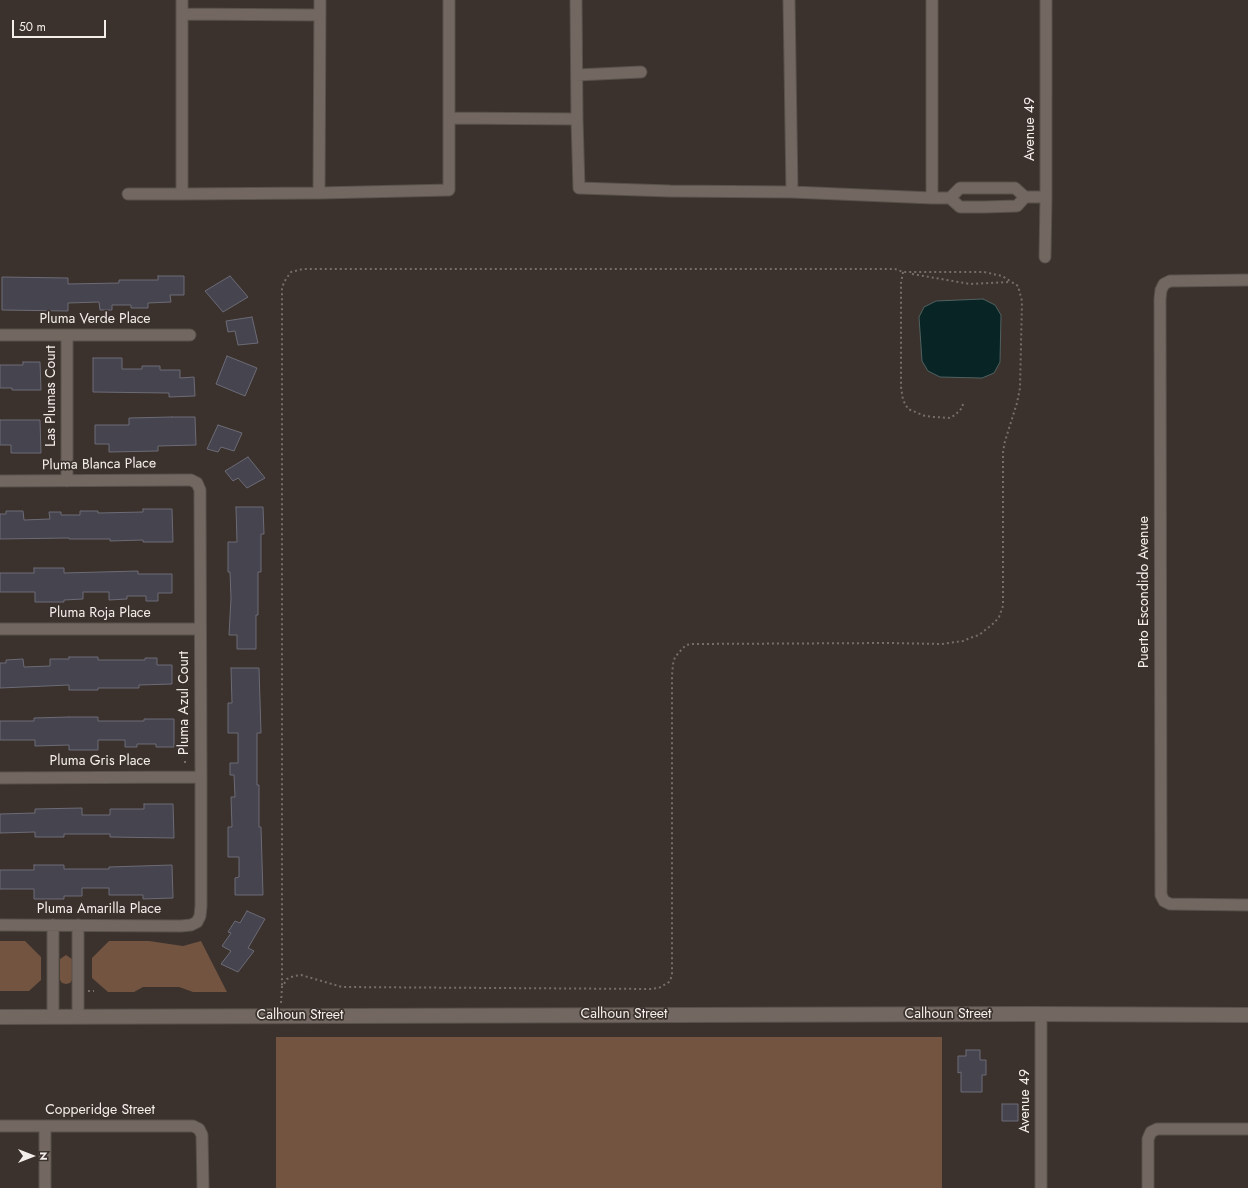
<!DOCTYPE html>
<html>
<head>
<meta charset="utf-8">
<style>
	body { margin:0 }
	#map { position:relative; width:1248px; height:1188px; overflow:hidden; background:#3b322d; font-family:Jost,sans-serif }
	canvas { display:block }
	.north { position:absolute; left:12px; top:1136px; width:40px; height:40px; -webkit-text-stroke:3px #3b322d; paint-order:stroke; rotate:90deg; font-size:11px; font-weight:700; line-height:16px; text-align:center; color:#f4eeea }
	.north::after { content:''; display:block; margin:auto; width:14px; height:18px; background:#f4eeea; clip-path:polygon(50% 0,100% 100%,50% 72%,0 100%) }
	.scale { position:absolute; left:12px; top:20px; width:94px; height:18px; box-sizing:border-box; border:2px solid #f4eeea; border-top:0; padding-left:5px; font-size:12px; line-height:14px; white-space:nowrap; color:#f4eeea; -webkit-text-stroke:3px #3b322d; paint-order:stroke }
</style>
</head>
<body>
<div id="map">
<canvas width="1248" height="1188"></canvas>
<div class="north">N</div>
<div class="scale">50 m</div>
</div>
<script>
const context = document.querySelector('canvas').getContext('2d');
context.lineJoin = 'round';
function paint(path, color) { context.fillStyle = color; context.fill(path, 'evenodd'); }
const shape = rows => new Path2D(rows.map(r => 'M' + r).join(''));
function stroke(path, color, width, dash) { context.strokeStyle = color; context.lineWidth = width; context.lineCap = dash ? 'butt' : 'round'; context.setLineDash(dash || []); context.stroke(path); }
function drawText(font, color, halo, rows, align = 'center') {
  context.font = font + ' Jost,sans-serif'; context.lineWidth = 3.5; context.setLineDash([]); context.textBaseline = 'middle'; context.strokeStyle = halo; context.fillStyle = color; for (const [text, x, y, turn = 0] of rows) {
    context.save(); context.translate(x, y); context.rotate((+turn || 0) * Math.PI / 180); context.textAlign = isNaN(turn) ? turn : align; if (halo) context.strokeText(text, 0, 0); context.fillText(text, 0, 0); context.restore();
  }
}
const green = shape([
	[0,941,25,941,41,957,41,980,29,991,0,991],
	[109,941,149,941,183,946,201,941,227,992,193,992,179,987,143,987,134,992,108,992,92,978,92,958],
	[66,955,72,959,72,980,70,983,66,984,62,983,60,980,60,959],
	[276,1037,942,1037,942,1188,276,1188]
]);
const water = shape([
	[983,299,995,305,1001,315,1000,362,994,373,982,378,940,377,928,371,922,361,919,317,924,307,936,301,983,299]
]);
const building = shape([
	[158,276,184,276,184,295,170,295,171,302,148,303,148,308,131,308,131,305,112,305,112,310,100,310,99,302,68,303,68,311,2,310,2,277,68,278,68,284,119,283,119,280,158,280,158,276],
	[230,276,248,297,223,312,205,291,230,276],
	[252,317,258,343,238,345,235,331,228,332,226,321,252,317],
	[227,356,257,368,245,396,216,384,227,356],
	[93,358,122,358,122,369,142,369,142,366,160,366,160,370,180,370,180,378,194,377,195,396,169,397,169,393,93,392,93,358],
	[23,362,40,362,41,390,12,390,12,388,0,388,0,365,23,365,23,362],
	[172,417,195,417,196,445,158,446,158,451,109,452,109,444,95,444,95,425,129,425,129,418,172,417],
	[0,420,40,420,41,453,11,453,11,445,0,445,0,420],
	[218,425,242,433,234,451,221,447,218,452,207,449,218,425],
	[248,457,265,478,247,488,238,478,233,481,225,471,248,457],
	[236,507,263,507,264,534,261,534,261,572,258,572,258,615,256,615,256,649,237,649,237,635,229,635,231,598,230,572,228,572,228,542,237,542,236,507],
	[143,509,172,509,173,542,143,542,143,540,110,541,110,539,69,539,69,538,0,539,0,514,6,514,6,511,23,511,24,520,50,519,49,512,61,512,61,515,80,515,80,511,98,511,98,513,143,512,143,509],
	[34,568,64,568,64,573,138,571,138,574,172,574,172,593,158,593,158,601,146,601,146,596,127,596,127,599,109,600,109,592,83,592,83,599,64,600,64,602,35,602,35,592,0,592,0,573,34,573,34,568],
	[69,657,98,657,98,660,145,660,145,658,157,658,157,665,172,665,172,684,139,685,139,688,98,688,98,690,69,690,69,685,0,688,0,663,6,663,6,660,23,659,24,667,50,666,50,659,69,659,69,657],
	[231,668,259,668,261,733,257,733,257,785,259,785,259,827,261,827,263,895,235,895,235,878,239,877,239,857,228,857,228,827,232,827,231,797,235,797,234,775,230,775,230,763,238,763,238,733,228,733,228,703,232,703,231,668],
	[69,717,98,717,98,721,144,721,144,719,174,719,174,747,156,747,156,744,137,744,137,747,125,747,125,740,98,740,98,750,69,750,69,745,35,746,35,740,0,740,0,721,34,721,34,718,69,717],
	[144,804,173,804,174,838,110,837,110,834,64,834,64,837,35,837,35,832,0,833,0,814,35,813,35,809,82,808,82,815,110,815,110,809,144,809,144,804],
	[34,865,64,865,64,869,109,869,109,867,172,865,173,898,143,899,143,895,109,895,109,888,82,888,82,896,64,896,64,899,34,899,34,889,0,889,0,870,34,870,34,865],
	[247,911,265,919,248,948,254,951,238,972,221,964,231,951,222,946,231,933,228,932,235,921,240,923,247,911],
	[966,1050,980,1050,980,1060,986,1060,986,1075,982,1075,982,1092,961,1092,961,1072,958,1073,958,1056,966,1056,966,1050],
	[1002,1104,1018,1104,1018,1121,1002,1121,1002,1104]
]);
const path = shape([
	[903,272,901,283,901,387,903,400,908,409,925,416,934,417,950,418,955,415,962,408,963,404],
	[912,274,970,284,1010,282],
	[51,350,56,350],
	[185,761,185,766],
	[88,991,94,991],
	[281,1003,282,987,287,979,294,976,301,975,342,987,651,989,659,988,669,982,672,976,672,676,673,664,675,657,683,648,686,645,692,644,889,643,942,644,963,641,970,638,979,635,994,623,999,617,1003,606,1003,452,1005,441,1017,403,1020,388,1022,301,1018,286,1002,276,984,272,903,272,895,269,303,269,291,272,284,282,282,289,282,987]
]);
const minor = shape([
	[182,0,182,194,319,193],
	[320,0,319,193,449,190,449,0],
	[789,0,792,192,932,198],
	[932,0,932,198,950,198,960,188,1015,188,1025,197,1046,197],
	[182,14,319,15],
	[577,75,641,72],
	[449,118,577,119,576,0],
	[577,119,579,188,670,191,792,192],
	[128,194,182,194],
	[950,198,960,207,984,207,1017,206,1025,197],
	[1045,257,1046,197,1046,0],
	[1248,280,1170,281,1164,284,1161,290,1160,299,1161,895,1164,901,1170,904,1248,905],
	[0,335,190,335],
	[67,335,67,481],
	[0,481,181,480,191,480,197,483,200,490,200,499,201,777,201,906,200,916,197,922,191,925,181,926,0,925],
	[0,629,200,629],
	[0,778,201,777],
	[53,925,53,1017],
	[78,925,78,1017],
	[1041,1015,1041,1188],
	[0,1126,193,1126,199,1129,202,1135,203,1188],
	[45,1126,45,1188],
	[1148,1188,1148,1139,1151,1132,1157,1129,1248,1129]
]);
const tertiary = shape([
	[0,1017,1030,1014,1248,1015]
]);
const streetNames = [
	["Avenue 49",1031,129,-90],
	["Pluma Verde Place",95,320],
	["Las Plumas Court",52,396,-90],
	["Pluma Blanca Place",99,465,-1],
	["Puerto Escondido Avenue",1145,592,-90],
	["Pluma Roja Place",100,614],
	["Pluma Azul Court",185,703,-90],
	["Pluma Gris Place",100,762],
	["Pluma Amarilla Place",99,910],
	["Calhoun Street",624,1015],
	["Calhoun Street",948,1015],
	["Calhoun Street",300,1016],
	["Avenue 49",1026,1101,-90],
	["Copperidge Street",100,1111]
];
paint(green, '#725440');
paint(water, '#092425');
stroke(water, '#506160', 1);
paint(building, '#46454f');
stroke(building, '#6c6b76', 1);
stroke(minor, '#59514c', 13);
stroke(tertiary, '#59514c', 16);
stroke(path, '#766e69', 2, [2, 3]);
stroke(minor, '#726861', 11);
stroke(tertiary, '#726861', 14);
drawText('14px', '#f4eeea', '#3b322d', streetNames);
</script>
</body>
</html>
